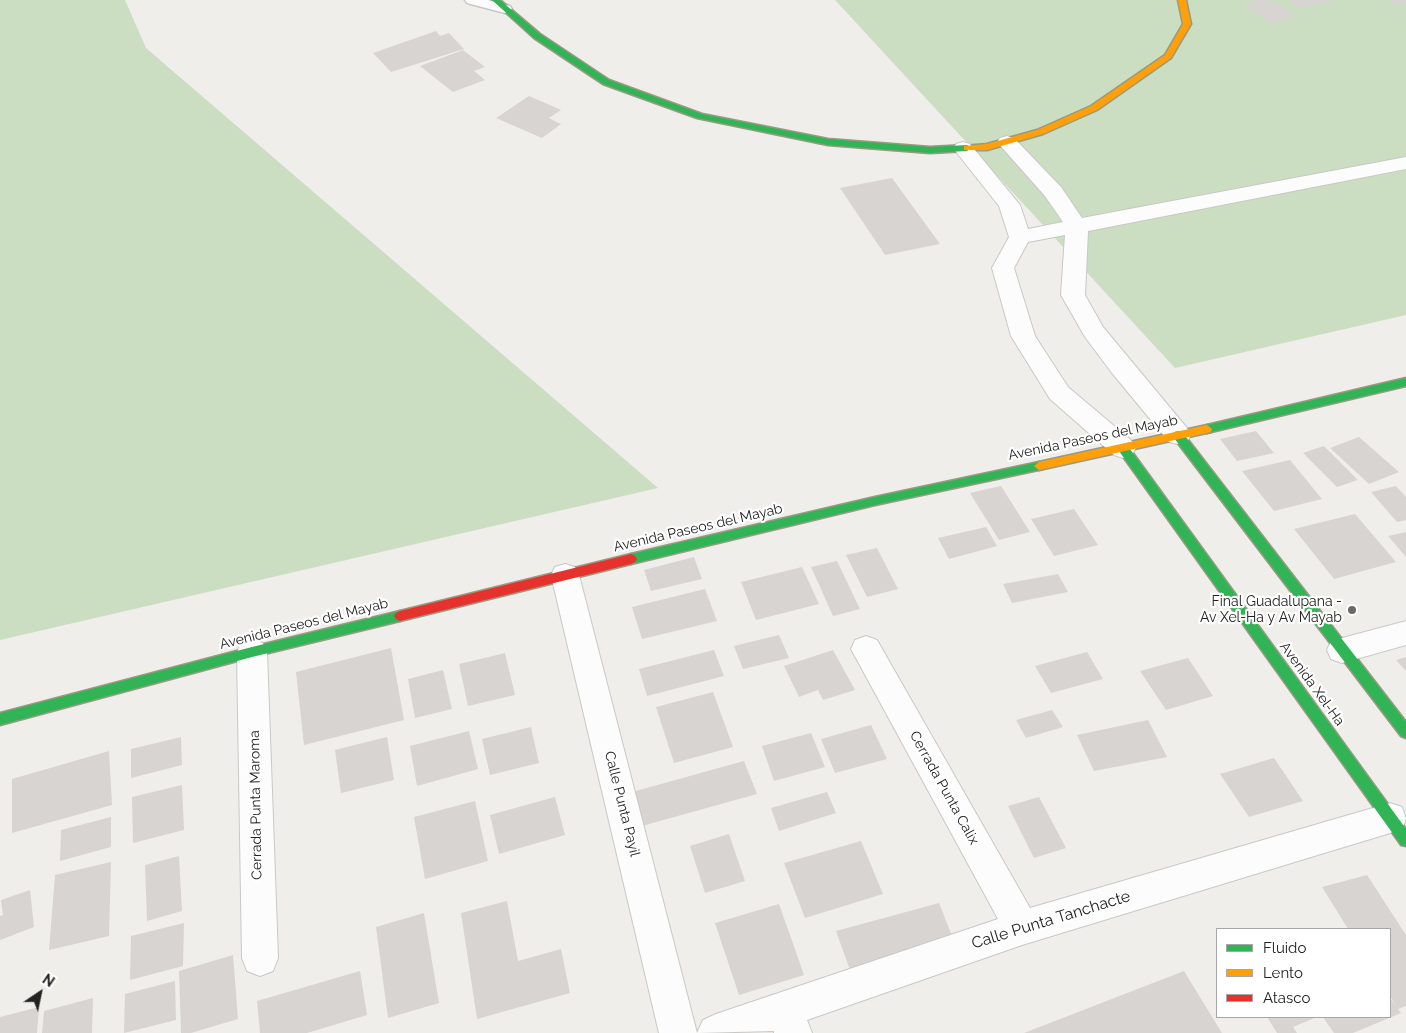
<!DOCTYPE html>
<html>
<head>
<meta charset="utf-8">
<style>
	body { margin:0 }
	#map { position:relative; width:1406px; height:1033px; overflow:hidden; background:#f0eeeb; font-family:Raleway,sans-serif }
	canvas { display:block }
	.legend { position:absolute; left:1216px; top:928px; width:175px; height:90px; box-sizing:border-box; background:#fff; border:1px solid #a7a7a7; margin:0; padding:6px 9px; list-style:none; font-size:15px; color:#222 }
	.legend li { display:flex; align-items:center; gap:10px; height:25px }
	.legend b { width:25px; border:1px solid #a7a7a7 }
	.north { position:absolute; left:15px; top:968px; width:50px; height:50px; -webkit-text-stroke:4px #fff; paint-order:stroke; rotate:34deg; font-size:14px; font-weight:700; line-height:20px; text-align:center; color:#222 }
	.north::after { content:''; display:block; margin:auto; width:18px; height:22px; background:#222; clip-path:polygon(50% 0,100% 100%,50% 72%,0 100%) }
</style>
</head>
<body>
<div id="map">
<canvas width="1406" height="1033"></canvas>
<ul class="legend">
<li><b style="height:6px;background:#30b455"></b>Fluido</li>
<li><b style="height:6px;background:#ff9f0a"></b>Lento</li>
<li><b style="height:6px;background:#e5322d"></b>Atasco</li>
</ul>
<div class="north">N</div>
</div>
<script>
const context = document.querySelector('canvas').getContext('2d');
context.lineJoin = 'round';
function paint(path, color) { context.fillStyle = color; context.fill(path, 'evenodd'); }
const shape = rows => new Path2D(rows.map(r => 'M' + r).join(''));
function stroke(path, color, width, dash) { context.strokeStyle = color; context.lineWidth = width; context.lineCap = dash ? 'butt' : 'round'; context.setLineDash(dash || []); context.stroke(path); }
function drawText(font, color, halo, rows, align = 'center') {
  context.font = font + ' Raleway,sans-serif'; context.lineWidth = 4.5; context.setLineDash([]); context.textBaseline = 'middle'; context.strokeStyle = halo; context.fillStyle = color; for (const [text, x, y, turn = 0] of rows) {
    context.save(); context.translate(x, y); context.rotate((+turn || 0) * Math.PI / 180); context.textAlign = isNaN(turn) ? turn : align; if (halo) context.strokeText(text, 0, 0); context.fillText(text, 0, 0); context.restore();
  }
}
const forest = shape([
	[0,0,125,0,146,48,658,488,0,640],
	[835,0,1406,0,1406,315,1175,368]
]);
const building = shape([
	[1257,0,1271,0,1295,16,1271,23,1243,3],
	[1288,0,1330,0,1332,2,1298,8],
	[1388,0,1406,0,1406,3,1396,6],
	[436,31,440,36,449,33,464,49,391,72,373,53],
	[463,50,485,67,474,71,485,80,453,92,420,66],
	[529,96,561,110,549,118,561,124,542,138,496,118],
	[892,178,940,244,885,255,840,188],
	[1256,431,1274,453,1237,461,1220,439],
	[1359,437,1399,472,1369,484,1330,448],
	[1324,446,1358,480,1337,487,1303,453],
	[1290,460,1322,499,1274,511,1242,471],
	[1001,486,1030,532,999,540,970,493],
	[1396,486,1406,497,1406,520,1397,522,1371,492],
	[1074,509,1098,545,1054,556,1031,519],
	[1355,514,1396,562,1334,579,1294,529],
	[986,527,997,546,949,559,938,538],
	[1406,532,1406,557,1388,536],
	[877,548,898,589,867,597,846,555],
	[694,557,702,579,651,591,644,570],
	[837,561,860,609,833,616,811,567],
	[802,567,819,604,756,620,741,582],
	[1058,574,1068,592,1012,603,1003,584],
	[705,589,717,621,642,639,632,607],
	[779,635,789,658,743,669,734,646],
	[391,648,404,720,304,745,296,672],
	[714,650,724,676,647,696,639,669],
	[833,650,855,690,823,700,818,690,799,697,784,666],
	[1087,652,1103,679,1051,693,1035,666],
	[505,653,515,695,468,706,459,664],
	[1406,657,1406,671,1396,660],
	[1188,658,1213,696,1166,710,1140,671],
	[443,670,452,709,415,718,408,679],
	[713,692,733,747,674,763,656,707],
	[1052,710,1063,727,1026,738,1016,720],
	[1148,720,1167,757,1094,771,1077,735],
	[871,725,887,759,835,773,821,739],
	[531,727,539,763,490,775,482,739],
	[469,731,478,769,417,786,410,746],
	[811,733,825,767,774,781,762,746],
	[181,737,182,765,131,778,131,749],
	[387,737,394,780,341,793,335,750],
	[109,751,112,805,12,833,12,779],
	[1274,758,1303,801,1249,817,1220,774],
	[744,761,757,794,642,826,632,792],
	[182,785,184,830,133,843,132,797],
	[827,792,836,813,779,831,771,808],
	[555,797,565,835,499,854,490,815],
	[1039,797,1066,848,1034,858,1008,806],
	[475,801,488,861,425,879,414,817],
	[111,817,111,847,60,861,61,830],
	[729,834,745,881,705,893,690,846],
	[861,841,883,894,805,918,784,863],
	[179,856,182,911,147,921,145,865],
	[111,862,109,936,49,950,55,875],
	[1367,875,1406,935,1406,1006,1398,1009,1401,1013,1353,1033,1334,1033,1323,1017,1390,1017,1390,998,1395,1005,1390,996,1390,929,1348,929,1322,887],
	[30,890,34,927,0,940,0,916,3,915,1,900],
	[507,901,518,961,561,949,570,993,477,1019,461,913],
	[939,903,954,941,850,970,836,931],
	[779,904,804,975,739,995,715,923],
	[424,913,439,1003,388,1018,376,927],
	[184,923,183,966,130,980,131,936],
	[233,955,238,1019,191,1033,181,1033,179,971],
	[360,971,367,1015,307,1033,260,1033,257,1001],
	[1184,971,1222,1033,1024,1033],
	[175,981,176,1020,124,1033,125,994],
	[93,998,92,1033,42,1033,44,1011],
	[39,1007,37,1033,0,1033,0,1017],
	[1267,1017,1317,1017,1293,1027,1297,1033,1277,1033]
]);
const lane = shape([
	[465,0,488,0,510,6,512,9,505,13,467,3,465,0]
]);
const street = shape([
	[1007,136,1014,138,1061,187,1082,218,1406,157,1406,169,1088,231,1085,295,1103,327,1187,428,1191,435,1187,442,1178,444,1169,442,1112,373,1085,337,1061,295,1065,235,1028,242,1014,268,1035,336,1068,387,1132,441,1136,448,1132,455,1123,458,1114,455,1050,399,1011,336,992,268,1009,237,999,206,953,148,956,144,963,142,970,144,1020,205,1028,229,1063,222,1045,196,997,142,1000,138,1007,136],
	[565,564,575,567,579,575,697,1033,659,1033,551,575,555,567,565,564],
	[1406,621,1406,645,1342,663,1331,659,1327,650,1331,641,1406,621],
	[866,636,877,640,1030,908,1390,803,1402,807,1406,819,1402,829,1390,833,1022,945,807,1020,812,1033,774,1033,774,1031,697,1033,703,1020,716,1014,998,919,851,649,855,640,866,636],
	[252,639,263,643,267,652,278,958,273,971,260,976,247,971,242,958,237,652,241,643,252,639]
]);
const fast = shape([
	[492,0,500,0,540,34,609,80,702,114,828,139,930,147,967,145,971,148,967,151,930,153,828,145,697,118,603,84,534,38,492,0],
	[1406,378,1406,386,1207,433,1202,429,1207,425,1406,378],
	[1178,431,1182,432,1406,722,1406,738,1401,736,1174,438,1173,435,1174,432,1178,431],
	[1123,444,1127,445,1406,829,1406,846,1401,845,1119,451,1118,448,1123,444],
	[1039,462,1043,463,1044,466,1043,469,875,505,631,564,627,562,625,559,627,556,631,554,875,497,1039,462],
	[400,611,404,613,406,616,404,619,400,621,252,657,0,725,0,713,252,647,400,611]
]);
const slow = shape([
	[1178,0,1186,0,1191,24,1171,58,1097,110,1043,134,987,150,964,150,964,146,987,144,1037,130,1091,106,1165,55,1183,24,1178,0],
	[1207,425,1212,429,1211,432,1039,470,1034,466,1039,462,1207,425]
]);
const jam = shape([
	[631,554,635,556,637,559,635,562,631,564,400,621,396,619,394,616,396,613,400,611,631,554]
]);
const markers = [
	[1352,610,5,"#6a6968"]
];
const streetNames = [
	["Avenida Paseos del Mayab",1093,438,-12],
	["Avenida Paseos del Mayab",698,528,-13],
	["Avenida Paseos del Mayab",304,624,-14],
	["Avenida Xel-Ha",1312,684,54],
	["Cerrada Punta Calix",944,788,61],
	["Calle Punta Payil",622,804,76],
	["Cerrada Punta Maroma",256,805,-91]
];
const poiNames = [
	["Final Guadalupana -",1342,602],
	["Av Xel-Ha y Av Mayab",1342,618]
];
const nearStreetnames = [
	["Calle Punta Tanchacte",1051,920,-17]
];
paint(forest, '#cbdec1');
paint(building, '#d7d4d2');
stroke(lane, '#c9c8c7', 3);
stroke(street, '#c9c8c7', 2);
stroke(fast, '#999a82', 3);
stroke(slow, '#999a82', 3);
stroke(jam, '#999a82', 3);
paint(lane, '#fdfcfc');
paint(street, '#fdfcfc');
paint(fast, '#30b455');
paint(slow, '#ff9f0a');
paint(jam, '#e5322d');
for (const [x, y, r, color] of markers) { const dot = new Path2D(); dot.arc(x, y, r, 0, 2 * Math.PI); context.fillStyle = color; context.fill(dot); stroke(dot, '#fff', 2); }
drawText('14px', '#222', '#fff', streetNames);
drawText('14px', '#222', '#fff', poiNames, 'right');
drawText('16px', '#222', '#fff', nearStreetnames);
</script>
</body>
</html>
